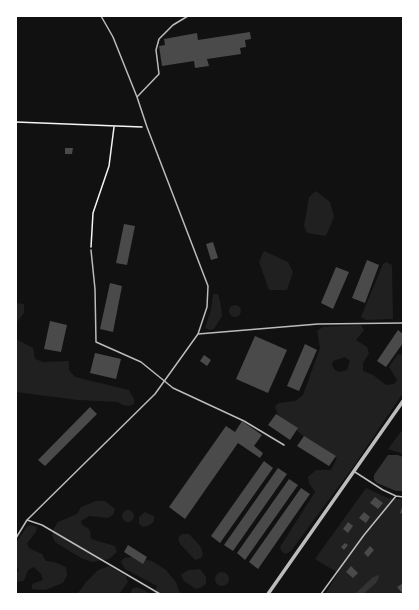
<!DOCTYPE html>
<html>
<head>
<meta charset="utf-8">
<style>
	body { margin:0 }
	#map { position:relative; width:419px; height:610px; overflow:hidden; background:#111; font-family:"PT Sans",sans-serif }
	canvas { display:block }
	.frame { position:absolute; inset:0; border:17px solid #fff; pointer-events:none }
</style>
</head>
<body>
<div id="map">
<canvas width="419" height="610"></canvas>
<div class="frame"></div>
</div>
<script>
const context = document.querySelector('canvas').getContext('2d');
context.lineJoin = 'round';
function paint(path, color) { context.fillStyle = color; context.fill(path, 'evenodd'); }
const shape = rows => new Path2D(rows.map(r => 'M' + r).join(''));
function stroke(path, color, width, dash) { context.strokeStyle = color; context.lineWidth = width; context.lineCap = dash ? 'butt' : 'round'; context.setLineDash(dash || []); context.stroke(path); }
const green = shape([
	[316,191,330,202,334,217,326,236,307,233,304,226,309,197],
	[264,251,288,262,293,272,287,290,269,290,259,262],
	[386,262,392,265,393,319,366,320,361,317,383,264],
	[213,294,218,294,221,306,222,316,214,329,210,330,205,328,211,310],
	[16,303,24,304,24,313,16,323],
	'229 311a6 6 0 1 1 12 0a6 6 0 1 1-12 0Z',
	[361,325,364,330,356,340,367,347,369,353,363,363,363,371,373,375,386,385,394,384,397,380,389,367,398,354,403,355,403,393,351,470,291,551,286,554,282,552,280,547,315,492,309,483,308,477,316,470,331,470,337,458,312,443,278,415,275,406,279,403,295,401,303,395,320,348,317,331,323,327],
	[345,357,350,361,347,370,340,372,335,370,332,365,333,361],
	[16,339,33,348,35,359,43,362,69,361,69,370,75,377,129,390,134,399,134,404,129,406,122,405,118,402,78,400,16,392],
	[403,429,403,454,388,449],
	[366,488,388,498,403,499,403,594,325,594,338,573,315,559],
	[96,501,105,501,115,509,113,515,108,518,89,516,81,521,82,525,88,528,90,531,91,539,115,546,117,552,109,559,92,562,81,558,55,542,52,535,54,528,58,522,77,514,81,507],
	'122 516a6 6 0 1 1 12 0a6 6 0 1 1-12 0Z',
	[145,512,154,516,154,521,150,525,143,527,139,524,139,517],
	[31,525,37,527,36,532,27,543,29,548,42,554,46,561,54,562,66,567,67,576,63,583,45,590,32,589,32,584,43,580,41,574,34,567,28,570,24,581,16,582,16,573,19,571,16,564,16,543,27,526],
	[182,534,189,534,201,547,203,554,201,558,195,560,180,544,178,538],
	[132,557,152,561,166,570,176,582,180,594,154,594,157,586,125,569,121,562,124,558],
	[109,566,126,576,128,582,119,594,69,594,78,593,86,582,98,570],
	[200,569,206,577,206,583,202,587,196,589,184,581,181,575,188,570],
	'215 579a7 7 0 1 1 14 0a7 7 0 1 1-14 0Z',
	[137,587,152,594,130,594,132,589]
]);
const water = shape([
	[388,455,398,455,403,457,403,491,396,491,377,483,374,480,374,475],
	[378,575,379,577,376,583,363,594,355,594,372,578]
]);
const building = shape([
	[250,32,251,39,245,40,246,47,240,48,241,54,207,59,209,66,195,68,194,61,162,66,159,46,165,45,164,39,197,33,198,40],
	[65,148,73,148,72,154,65,154],
	[124,224,135,226,127,265,116,263],
	[213,242,218,258,211,260,206,244],
	[367,260,379,265,365,303,352,298],
	[336,267,349,272,333,309,321,303],
	[110,283,122,286,113,332,100,329],
	[50,321,67,325,61,352,44,349],
	[398,330,403,334,403,343,386,367,377,361],
	[255,336,287,350,268,393,236,379],
	[305,344,317,350,299,391,287,386],
	[95,353,121,359,116,379,90,373],
	[204,355,211,360,207,366,200,361],
	[90,407,97,414,45,466,38,460],
	[276,414,298,428,290,440,268,425],
	[242,421,262,435,254,446,263,453,260,458,238,443,185,519,169,507,226,426,235,432],
	[304,436,336,456,329,466,297,446],
	[264,461,273,468,220,543,211,536],
	[278,468,287,474,233,551,224,545],
	[289,479,298,485,245,560,237,553],
	[301,488,310,494,258,569,249,562],
	[375,497,383,503,378,509,370,503],
	[403,504,403,514,400,513],
	[364,512,370,517,366,523,359,518],
	[348,522,353,526,348,533,343,529],
	[345,543,348,545,344,550,341,547],
	[128,545,147,557,143,564,124,552],
	[370,546,374,550,368,557,364,553],
	[351,566,358,573,353,578,346,572],
	[402,584,403,585,403,594,397,587]
]);
const path = shape([
	[16,122,142,127],
	[91,247,93,213,109,166,114,127]
]);
const service = shape([
	[137,97,159,74,156,50,159,39,173,25,188,16],
	[91,250,95,289,96,342,141,362,173,388,244,421,284,445],
	[198,334,318,324,403,323],
	[355,472,383,490,396,496,403,497],
	[27,520,42,525,160,594],
	[16,538,27,520,155,394,198,334,207,307,208,286,147,127,137,97,113,37,101,16],
	[321,594,364,535,396,496]
]);
const minor = shape([
	[268,594,403,401]
]);
paint(green, '#202020');
paint(water, '#333');
paint(building, '#4a4a4a');
stroke(path, '#f5f5f5', 1.5);
stroke(service, '#bcbcbc', 1.5);
stroke(minor, '#bcbcbc', 3.5);
</script>
</body>
</html>
